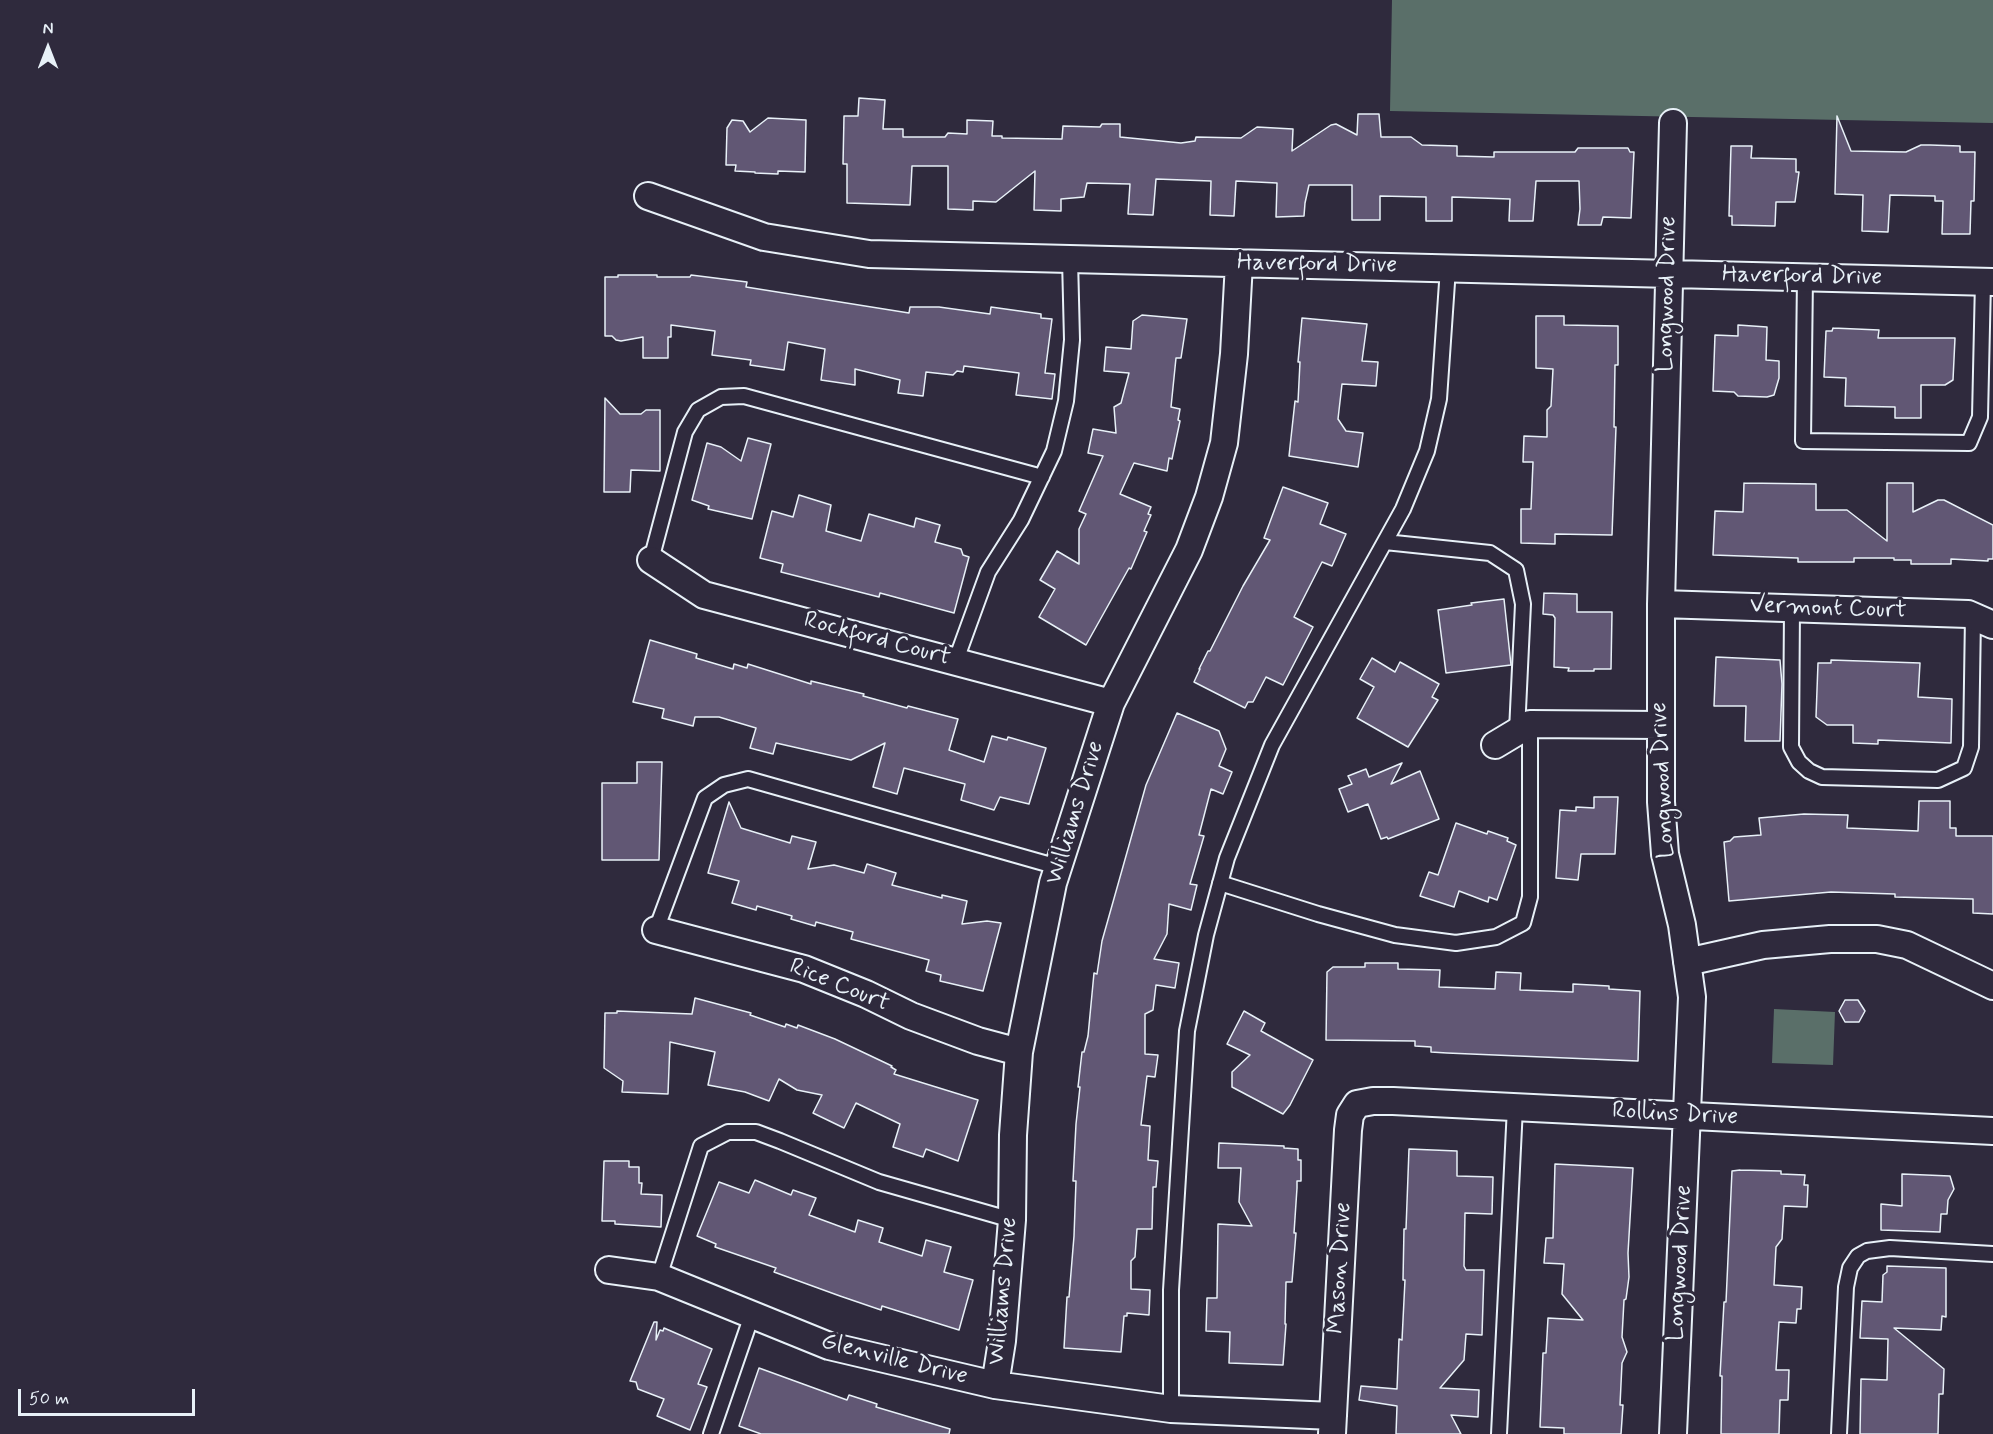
<!DOCTYPE html>
<html>
<head>
<meta charset="utf-8">
<style>
	body { margin:0 }
	#map { position:relative; width:1993px; height:1434px; overflow:hidden; background:#2f2a3d; font-family:Mynerve,sans-serif }
	canvas { display:block }
	.north { position:absolute; left:18px; top:18px; width:60px; height:60px; -webkit-text-stroke:4px #2f2a3d; paint-order:stroke; rotate:0deg; font-size:16px; font-weight:700; line-height:24px; text-align:center; color:#e8f1f8 }
	.north::after { content:''; display:block; margin:auto; width:21px; height:27px; background:#e8f1f8; clip-path:polygon(50% 0,100% 100%,50% 72%,0 100%) }
	.scale { position:absolute; left:18px; top:1389px; width:177px; height:27px; box-sizing:border-box; border:3px solid #e8f1f8; border-top:0; padding-left:8px; font-size:18px; line-height:21px; white-space:nowrap; color:#e8f1f8; -webkit-text-stroke:4px #2f2a3d; paint-order:stroke }
</style>
</head>
<body>
<div id="map">
<canvas width="1993" height="1434"></canvas>
<div class="north">N</div>
<div class="scale">50 m</div>
</div>
<script>
const context = document.querySelector('canvas').getContext('2d');
context.lineJoin = 'round';
function paint(path, color) { context.fillStyle = color; context.fill(path, 'evenodd'); }
const shape = rows => new Path2D(rows.map(r => 'M' + r).join(''));
function stroke(path, color, width, dash) { context.strokeStyle = color; context.lineWidth = width; context.lineCap = dash ? 'butt' : 'round'; context.setLineDash(dash || []); context.stroke(path); }
function drawText(font, color, halo, rows, align = 'center') {
  context.font = font + ' Mynerve,sans-serif'; context.lineWidth = 6; context.setLineDash([]); context.textBaseline = 'middle'; context.strokeStyle = halo; context.fillStyle = color; for (const [text, x, y, turn = 0] of rows) {
    context.save(); context.translate(x, y); context.rotate((+turn || 0) * Math.PI / 180); context.textAlign = isNaN(turn) ? turn : align; if (halo) context.strokeText(text, 0, 0); context.fillText(text, 0, 0); context.restore();
  }
}
const green = shape([
	[1392,0,1993,0,1993,123,1390,111],
	[1774,1009,1835,1012,1833,1065,1772,1063]
]);
const building = shape([
	[859,98,885,100,883,129,903,129,903,137,945,137,948,133,967,134,967,120,993,121,992,136,1002,136,1002,138,1062,139,1063,126,1100,127,1102,124,1120,124,1120,137,1181,143,1195,141,1196,137,1241,138,1257,127,1293,129,1292,151,1331,125,1336,124,1357,135,1358,114,1379,114,1381,137,1411,137,1422,145,1457,146,1457,156,1494,157,1494,152,1575,152,1578,148,1628,148,1630,152,1634,152,1631,218,1603,217,1601,225,1578,225,1580,209,1579,181,1536,181,1533,221,1509,221,1510,199,1452,197,1452,221,1426,221,1426,197,1380,196,1380,220,1352,220,1352,185,1309,185,1305,203,1304,216,1276,217,1277,183,1236,181,1234,216,1210,215,1211,181,1156,179,1153,215,1128,214,1130,184,1087,183,1084,197,1061,199,1061,211,1034,210,1035,171,996,202,973,201,973,210,948,209,948,166,912,166,910,205,847,203,847,164,843,164,844,116,858,116,859,98],
	[1837,116,1851,151,1906,152,1921,145,1930,145,1960,146,1960,152,1975,152,1974,201,1971,201,1970,234,1942,234,1943,201,1935,201,1935,196,1890,195,1888,232,1862,231,1863,195,1835,194,1837,116],
	[768,118,806,120,805,172,778,171,778,174,755,173,755,172,735,171,736,165,726,165,727,128,732,120,743,121,750,132,768,118],
	[1731,146,1752,146,1751,158,1796,159,1796,172,1799,172,1795,202,1776,202,1775,226,1732,225,1732,216,1729,216,1731,146],
	[618,275,657,275,657,277,690,277,691,275,747,282,746,287,909,313,910,307,939,307,990,314,991,307,1041,314,1041,318,1052,319,1045,373,1055,374,1052,399,1016,395,1019,373,964,366,963,372,957,371,953,375,926,372,923,396,898,393,900,380,855,369,855,385,821,380,825,349,788,342,784,370,750,365,751,360,712,355,715,331,671,325,671,337,668,337,668,358,643,358,643,337,621,341,616,340,612,336,605,336,605,277,618,277,618,275],
	[1142,315,1187,319,1181,358,1176,358,1171,407,1180,409,1178,420,1180,421,1172,459,1169,458,1167,471,1134,463,1120,494,1151,507,1148,514,1151,515,1144,531,1147,532,1131,569,1129,568,1086,645,1039,617,1055,589,1040,580,1057,551,1079,564,1079,529,1086,514,1079,511,1103,456,1088,453,1093,429,1116,433,1114,407,1121,403,1129,373,1104,371,1106,347,1131,349,1133,321,1142,315],
	[1536,316,1564,316,1564,325,1618,326,1618,365,1615,365,1614,427,1616,427,1612,535,1555,534,1555,544,1521,543,1521,509,1531,509,1533,462,1523,462,1524,436,1547,437,1547,410,1551,406,1553,369,1536,368,1536,316],
	[1302,318,1367,324,1362,361,1378,362,1376,386,1342,384,1338,419,1346,431,1363,433,1358,467,1289,456,1295,401,1298,402,1300,362,1298,362,1302,318],
	[1738,325,1767,327,1766,360,1779,361,1779,378,1774,395,1767,397,1738,396,1734,392,1713,391,1715,335,1738,336,1738,325],
	[1833,328,1879,330,1878,338,1955,338,1953,380,1945,385,1921,385,1921,418,1895,418,1895,407,1845,406,1846,378,1824,377,1826,331,1832,331,1833,328],
	[605,398,620,414,641,414,646,410,660,410,660,471,631,470,630,492,604,492,605,398],
	[748,438,771,444,752,519,708,509,709,506,692,500,707,443,721,447,741,461,748,438],
	[1744,483,1816,484,1816,510,1847,510,1887,541,1887,483,1913,483,1913,512,1938,500,1944,500,1993,525,1993,559,1988,559,1988,561,1951,559,1951,564,1911,564,1911,560,1894,560,1894,558,1854,558,1854,562,1798,562,1798,558,1713,555,1715,511,1743,512,1744,483],
	[1283,487,1328,503,1320,524,1346,534,1332,566,1322,562,1294,617,1313,627,1283,685,1266,677,1253,702,1248,702,1245,708,1194,682,1200,669,1199,669,1208,651,1210,651,1243,586,1270,540,1264,538,1283,487],
	[799,495,831,505,826,531,861,541,869,514,914,527,916,518,940,525,935,542,961,549,963,555,969,557,954,613,880,593,879,597,781,572,783,564,760,558,772,511,793,517,799,495],
	[1544,593,1577,594,1577,612,1612,612,1611,669,1594,669,1594,671,1568,671,1569,668,1554,667,1555,618,1553,615,1543,614,1544,593],
	[1504,599,1511,665,1446,673,1438,610,1472,605,1471,603,1504,599],
	[650,640,697,654,696,658,733,669,734,664,747,668,748,664,811,684,811,681,864,694,863,696,907,708,908,706,958,719,949,750,984,762,992,736,1007,740,1008,737,1046,748,1029,804,1000,797,994,810,961,800,965,784,904,768,897,794,873,787,885,743,851,760,776,743,773,754,750,748,756,728,719,717,695,717,693,726,662,718,664,709,633,702,650,640],
	[1716,657,1780,660,1782,684,1780,741,1745,741,1746,706,1714,706,1716,657],
	[1372,658,1395,672,1400,662,1439,684,1432,697,1438,700,1408,747,1357,718,1374,687,1360,679,1372,658],
	[1831,660,1920,663,1918,697,1952,699,1951,743,1878,740,1878,744,1853,743,1853,725,1827,725,1816,717,1818,663,1831,663,1831,660],
	[1177,713,1219,731,1226,749,1219,766,1232,772,1223,794,1211,789,1199,835,1204,836,1190,884,1197,885,1191,910,1169,904,1167,934,1154,959,1179,963,1175,988,1156,985,1153,1010,1145,1014,1145,1054,1158,1055,1155,1077,1147,1076,1141,1125,1150,1126,1148,1160,1158,1161,1156,1187,1153,1187,1152,1229,1137,1229,1135,1257,1131,1261,1131,1289,1150,1290,1149,1315,1127,1313,1127,1316,1124,1316,1121,1352,1064,1348,1067,1297,1069,1297,1074,1236,1076,1181,1073,1181,1076,1124,1080,1087,1078,1087,1082,1052,1084,1052,1088,1036,1094,973,1097,974,1102,941,1146,785,1177,713],
	[637,762,662,762,659,860,602,860,602,783,637,783,637,762],
	[1402,763,1391,784,1420,771,1439,819,1388,839,1387,837,1381,839,1368,804,1348,812,1339,789,1352,784,1348,776,1366,769,1369,777,1402,763],
	[1594,797,1618,797,1615,854,1581,854,1578,880,1556,878,1560,810,1576,811,1576,807,1594,808,1594,797],
	[1919,801,1950,801,1950,828,1956,828,1956,836,1993,836,1993,914,1973,913,1973,899,1895,897,1895,894,1831,892,1729,901,1724,842,1730,841,1734,837,1761,835,1759,818,1804,814,1848,815,1847,828,1918,831,1919,801],
	[729,802,741,828,790,843,792,836,816,842,808,869,834,865,864,873,867,864,896,873,892,885,942,898,942,895,967,901,962,924,987,921,1001,923,983,991,940,981,941,975,926,971,929,960,851,939,853,932,816,922,815,926,791,919,792,916,757,906,756,910,732,903,739,881,708,873,729,802],
	[1456,823,1487,834,1488,831,1508,838,1507,841,1516,845,1497,900,1489,897,1488,902,1459,891,1454,907,1420,896,1429,872,1438,875,1456,823],
	[1365,963,1398,963,1398,969,1440,970,1439,987,1495,989,1496,972,1521,973,1520,990,1573,992,1573,984,1609,986,1609,989,1640,991,1638,1061,1447,1053,1431,1052,1431,1047,1415,1046,1415,1041,1326,1040,1327,972,1333,967,1365,967,1365,963],
	[695,998,751,1013,750,1015,785,1027,786,1024,797,1028,798,1025,835,1039,892,1066,891,1067,896,1070,894,1074,978,1100,958,1161,926,1149,923,1157,893,1147,900,1124,856,1103,844,1128,813,1113,822,1095,797,1090,779,1079,769,1101,745,1092,708,1085,715,1052,670,1042,668,1094,622,1092,623,1081,604,1068,605,1013,617,1013,617,1011,692,1014,695,998],
	[1845,1000,1858,1000,1865,1011,1859,1022,1845,1022,1839,1011,1845,1000],
	[1244,1011,1265,1023,1261,1031,1313,1060,1290,1105,1283,1114,1232,1087,1232,1072,1250,1055,1227,1044,1244,1011],
	[1219,1143,1284,1146,1284,1148,1298,1149,1298,1160,1301,1160,1301,1181,1297,1181,1297,1188,1294,1233,1296,1233,1292,1282,1286,1282,1285,1324,1286,1324,1283,1365,1229,1363,1230,1332,1206,1331,1207,1298,1217,1298,1218,1224,1252,1226,1239,1202,1241,1168,1218,1168,1219,1143],
	[1409,1149,1457,1151,1457,1176,1493,1177,1492,1214,1465,1213,1464,1266,1466,1270,1484,1270,1482,1335,1466,1334,1464,1360,1440,1388,1479,1390,1478,1417,1451,1415,1461,1434,1396,1434,1397,1406,1359,1400,1361,1386,1397,1389,1399,1339,1402,1340,1405,1280,1403,1280,1404,1229,1406,1229,1409,1149],
	[604,1161,629,1161,629,1167,639,1167,639,1183,642,1183,641,1194,662,1195,661,1227,615,1224,615,1221,602,1221,604,1161],
	[1555,1164,1633,1168,1628,1253,1629,1277,1626,1299,1624,1300,1622,1337,1627,1352,1622,1363,1620,1405,1623,1405,1621,1434,1564,1434,1564,1428,1540,1427,1543,1353,1546,1353,1548,1318,1583,1320,1562,1294,1564,1264,1544,1263,1546,1238,1553,1238,1555,1164],
	[1740,1170,1781,1171,1781,1174,1805,1175,1804,1185,1808,1185,1807,1207,1784,1206,1782,1239,1776,1247,1774,1285,1802,1287,1801,1309,1797,1309,1796,1323,1779,1322,1776,1370,1789,1370,1788,1400,1780,1400,1779,1434,1721,1434,1722,1376,1720,1376,1724,1302,1726,1302,1732,1171,1740,1170],
	[1902,1174,1950,1176,1954,1189,1948,1200,1947,1214,1941,1214,1940,1232,1881,1230,1881,1204,1902,1206,1902,1174],
	[755,1180,791,1195,793,1190,816,1198,809,1215,855,1232,858,1220,883,1228,879,1242,922,1256,926,1240,951,1247,944,1272,973,1280,959,1330,882,1306,881,1310,840,1296,774,1272,776,1268,715,1247,716,1244,697,1236,719,1182,749,1193,755,1180],
	[1887,1266,1946,1268,1946,1317,1942,1316,1941,1330,1894,1328,1944,1369,1943,1394,1939,1394,1938,1434,1860,1434,1861,1379,1887,1380,1888,1339,1860,1338,1862,1301,1882,1302,1883,1275,1887,1272,1887,1266],
	[654,1322,657,1322,656,1340,660,1330,663,1331,664,1328,712,1349,698,1384,707,1387,690,1430,657,1416,664,1399,638,1389,636,1382,630,1381,654,1322],
	[759,1368,847,1400,849,1395,877,1404,876,1407,950,1429,949,1434,761,1434,739,1426,759,1368]
]);
const lane = shape([
	[1805,277,1803,441,1969,443,1980,417,1983,281],
	[1385,542,1490,553,1516,570,1523,604,1517,731],
	[651,560,685,432,698,410,721,397,744,396,1042,477],
	[1792,608,1791,747,1799,762,1809,771,1822,777,1938,780,1964,768,1971,747,1973,616],
	[956,660,988,572,1021,520,1054,451,1066,401,1072,340,1070,259],
	[1220,883,1318,914,1395,935,1456,943,1496,937,1523,923,1530,897,1530,724],
	[656,930,705,798,724,785,748,779,1058,867],
	[659,1277,701,1146,728,1132,756,1132,780,1141,879,1182,1012,1220],
	[1171,1409,1171,1290,1187,1031,1206,935,1227,858,1272,745,1403,509,1427,451,1439,399,1448,268],
	[711,1434,752,1315],
	[1499,1434,1515,1107],
	[1839,1434,1846,1287,1850,1268,1858,1256,1867,1251,1890,1248,1993,1254]
]);
const street = shape([
	[1673,123,1661,604,1661,802,1665,854,1682,925,1692,997,1673,1434],
	[648,196,764,237,869,254,1993,282],
	[651,560,704,595,1111,703],
	[1661,604,1968,614,1993,625],
	[1495,745,1530,724,1659,725],
	[656,930,804,969,866,994,911,1016,978,1041,1019,1052],
	[1687,962,1763,945,1830,939,1877,939,1907,945,1993,986],
	[609,1270,659,1277,829,1346,995,1385,1171,1409,1333,1416],
	[995,1385,1002,1341,1012,1220,1013,1135,1019,1052,1053,883,1111,703,1189,550,1209,497,1224,443,1234,354,1239,263],
	[1332,1434,1348,1130,1350,1115,1357,1104,1373,1101,1393,1101,1993,1131]
]);
const streetNames = [
	["Haverford Drive",1317,265,1],
	["Haverford Drive",1802,277,1],
	["Longwood Drive",1668,294,-89],
	["Vermont Court",1828,609,2],
	["Rockford Court",877,640,15],
	["Longwood Drive",1664,780,-93],
	["Williams Drive",1076,813,-73],
	["Rice Court",839,986,22],
	["Rollins Drive",1675,1115,3],
	["Longwood Drive",1681,1263,-87],
	["Mason Drive",1341,1268,-87],
	["Williams Drive",1004,1291,-85],
	["Glenville Drive",894,1360,14]
];
paint(green, '#5a6f69');
paint(building, '#615774');
stroke(building, '#e8f1f8', 1.5);
stroke(lane, '#e8f1f8', 18);
stroke(street, '#e8f1f8', 30);
stroke(lane, '#2f2a3d', 14);
stroke(street, '#2f2a3d', 26);
drawText('24px', '#e8f1f8', '#2f2a3d', streetNames);
</script>
</body>
</html>
